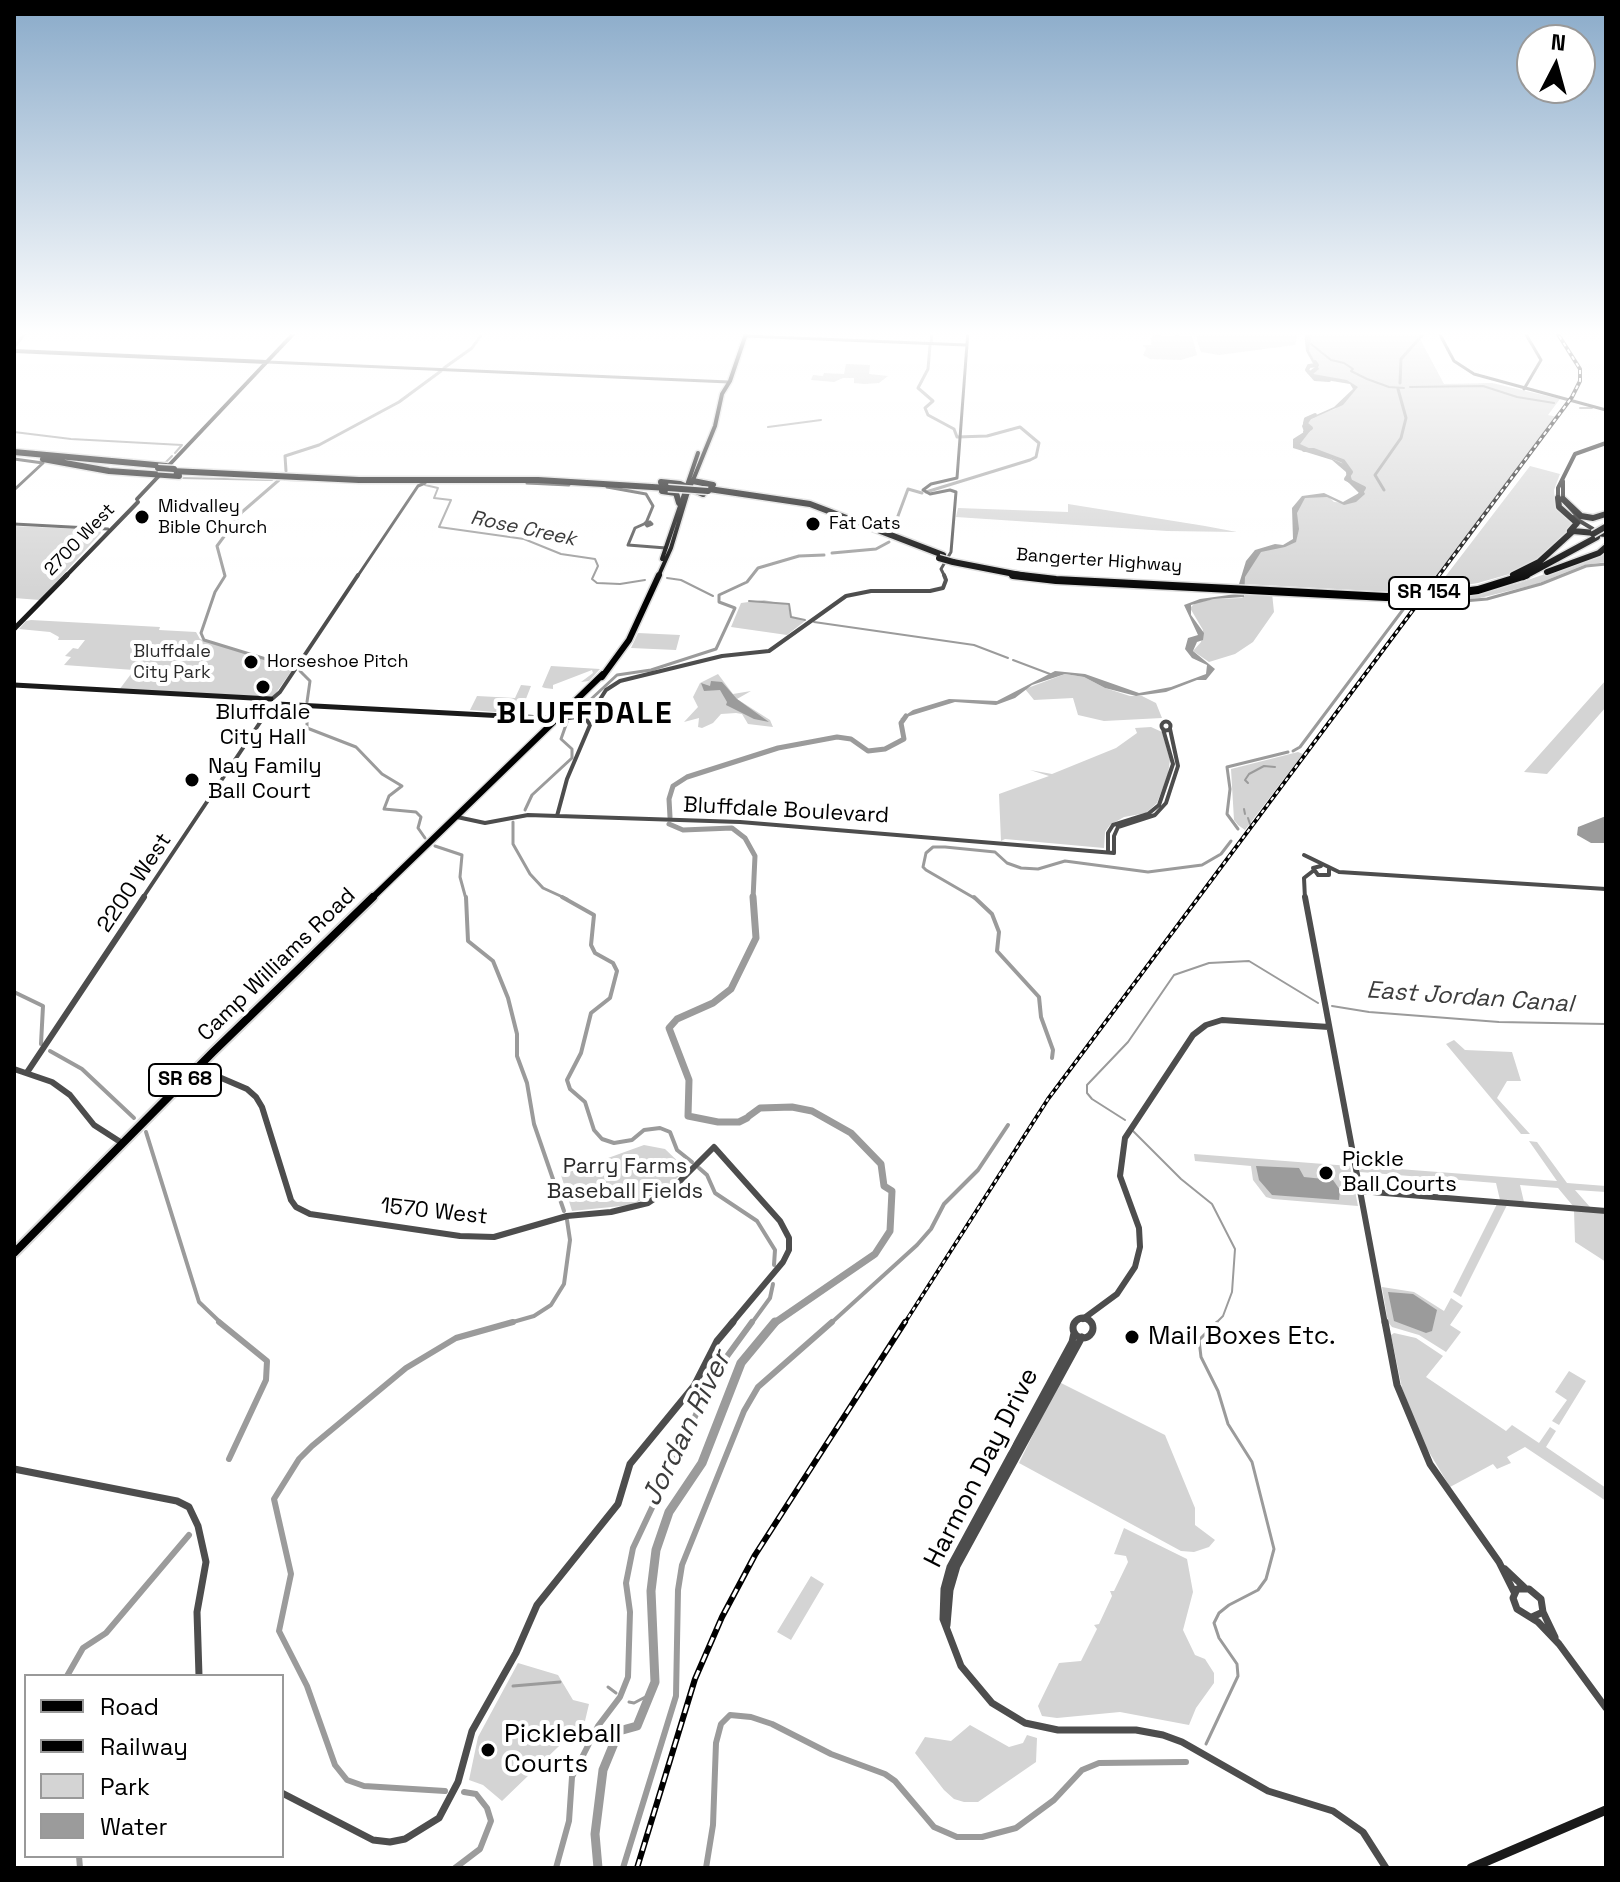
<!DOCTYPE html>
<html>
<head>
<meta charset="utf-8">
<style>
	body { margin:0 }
	#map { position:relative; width:1620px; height:1882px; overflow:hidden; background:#fff; font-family:"Space Grotesk",sans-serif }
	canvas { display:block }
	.frame { position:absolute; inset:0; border:16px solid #000; pointer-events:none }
	.legend { position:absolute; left:24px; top:1674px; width:260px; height:184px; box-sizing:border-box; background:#fff; border:2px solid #999; margin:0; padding:10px 14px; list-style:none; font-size:24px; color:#000 }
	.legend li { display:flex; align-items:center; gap:16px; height:40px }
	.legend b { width:40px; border:2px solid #999 }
	.north { position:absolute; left:1516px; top:24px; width:80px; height:80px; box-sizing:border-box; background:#fff; border:2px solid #999; border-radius:50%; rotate:6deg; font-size:22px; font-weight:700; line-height:32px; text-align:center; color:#000 }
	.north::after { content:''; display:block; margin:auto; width:28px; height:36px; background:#000; clip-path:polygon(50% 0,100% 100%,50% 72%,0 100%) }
</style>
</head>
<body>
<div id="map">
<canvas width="1620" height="1882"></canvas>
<div class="frame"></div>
<ul class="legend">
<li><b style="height:10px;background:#000"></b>Road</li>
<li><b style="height:10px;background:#000"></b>Railway</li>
<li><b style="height:22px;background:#d4d4d4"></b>Park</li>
<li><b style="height:22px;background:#9b9b9b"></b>Water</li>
</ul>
<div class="north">N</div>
</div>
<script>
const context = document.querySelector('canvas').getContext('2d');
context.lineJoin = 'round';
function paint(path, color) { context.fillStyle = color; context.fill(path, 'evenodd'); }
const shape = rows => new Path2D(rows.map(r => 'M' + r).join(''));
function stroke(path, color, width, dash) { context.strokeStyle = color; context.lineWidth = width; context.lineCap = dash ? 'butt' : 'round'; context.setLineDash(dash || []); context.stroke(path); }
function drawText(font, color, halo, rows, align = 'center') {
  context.font = font + ' "Space Grotesk",sans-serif'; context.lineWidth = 8; context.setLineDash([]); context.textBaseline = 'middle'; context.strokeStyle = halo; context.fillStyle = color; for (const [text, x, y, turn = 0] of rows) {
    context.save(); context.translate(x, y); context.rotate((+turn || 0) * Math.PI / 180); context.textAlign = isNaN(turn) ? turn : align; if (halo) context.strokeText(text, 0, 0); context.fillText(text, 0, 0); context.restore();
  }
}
const green = shape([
	[1194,331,1299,331,1295,345,1219,355,1201,352],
	[1308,331,1424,331,1420,339,1444,384,1492,383,1560,399,1548,415,1558,417,1432,583,1428,584,1423,590,1392,592,1244,584,1241,581,1258,552,1295,542,1297,509,1306,496,1329,497,1334,502,1348,503,1362,495,1351,483,1343,465,1328,456,1297,445,1309,429,1306,423,1312,417,1335,409,1357,388,1349,381,1313,375,1311,372,1318,365,1308,352],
	[1152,335,1192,336,1197,355,1181,360,1150,359,1143,355,1146,349,1143,345,1151,345],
	[846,364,870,365,869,374,888,376,879,383,865,384,854,383,854,378,843,378,834,382,811,380,813,375,823,376,824,373,844,374],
	[1530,466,1560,474,1554,490,1555,502,1575,524,1549,550,1520,571,1478,583,1435,590],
	[1068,504,1205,526,1237,532,1167,531,956,517,958,508,1068,512],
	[14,526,100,530,101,533,40,600,14,598],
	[1606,553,1606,562,1584,565,1537,584,1480,598,1425,604,1429,598,1473,594,1519,583],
	[1243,593,1272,593,1274,612,1253,642,1235,654,1209,662,1193,651,1201,642,1203,630,1190,608,1195,603,1214,599,1242,598,1245,595],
	[764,600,788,605,791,617,805,621,787,635,731,627,741,603],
	[31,620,160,627,159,630,196,632,200,639,293,669,273,697,119,690,134,670,64,665,71,657,65,656,73,648,78,649,85,640,58,640,59,637,50,632,19,629,26,621],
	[638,633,680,635,676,650,631,648],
	[551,666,600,669,589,681,581,682,593,673,592,670,553,685,553,689,545,688,542,687],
	[718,674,733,694,751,691,737,699,770,720,773,727,748,724,742,714,736,713,721,714,713,723,702,728,698,727,699,718,684,722,698,707,693,697,700,683],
	[1065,674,1084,677,1105,688,1130,696,1142,696,1156,703,1162,718,1104,721,1078,715,1073,698,1034,700,1025,689],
	[1606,680,1606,707,1547,774,1524,772],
	[521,685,531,686,520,714,470,710,477,696,515,698],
	[1151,727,1162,732,1170,760,1168,774,1157,803,1146,813,1124,817,1110,825,1105,832,1104,848,1005,839,1001,841,999,794,1049,776,1030,770,1052,774,1116,748,1137,733,1135,728],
	[1298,752,1303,754,1245,830,1238,825,1234,820,1231,769],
	[1454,1040,1465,1050,1512,1052,1521,1081,1507,1081,1497,1098,1530,1134,1521,1134,1446,1044],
	[1529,1141,1537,1142,1567,1183,1606,1186,1606,1192,1575,1190,1590,1207,1573,1206,1558,1188,1520,1185,1524,1202,1500,1200,1496,1183,1360,1172,1359,1166,1557,1181],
	[644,1145,665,1149,686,1169,667,1188,631,1205,572,1211,561,1175],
	[1194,1154,1350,1166,1358,1206,1273,1199,1266,1197,1253,1180,1251,1166,1195,1161],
	[1497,1204,1507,1205,1461,1297,1453,1292],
	[1574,1210,1606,1213,1606,1262,1575,1242],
	[1382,1287,1414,1292,1444,1311,1451,1298,1463,1306,1450,1325,1461,1332,1446,1352,1419,1335,1392,1327,1388,1322],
	[1394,1333,1416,1338,1443,1356,1426,1377,1506,1431,1512,1425,1539,1443,1550,1427,1556,1431,1546,1447,1606,1488,1606,1501,1525,1447,1507,1457,1511,1463,1497,1469,1493,1464,1450,1487,1423,1442,1402,1388,1391,1335],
	[1569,1371,1586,1381,1559,1425,1552,1421,1567,1400,1555,1392],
	[1059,1382,1165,1435,1195,1508,1195,1525,1215,1540,1209,1547,1194,1552,1181,1551,1019,1463],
	[1124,1528,1187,1559,1193,1592,1183,1630,1195,1655,1205,1659,1214,1673,1214,1683,1196,1708,1189,1725,1120,1712,1057,1718,1042,1716,1038,1706,1059,1663,1081,1661,1097,1629,1094,1625,1099,1624,1112,1596,1110,1591,1114,1591,1128,1562,1126,1556,1114,1554],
	[811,1576,824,1584,791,1640,777,1632],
	[518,1663,558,1675,573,1700,589,1704,585,1721,502,1801,483,1785,469,1780,478,1737],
	[970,1725,1009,1747,1023,1743,1027,1735,1037,1738,1036,1762,978,1802,964,1802,954,1799,944,1790,915,1753,925,1737,951,1741]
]);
const water = shape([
	[1304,331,1309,331,1311,336,1309,351,1319,369,1313,374,1347,380,1358,387,1343,405,1311,419,1307,425,1310,431,1300,444,1348,466,1353,484,1362,488,1365,494,1356,502,1344,505,1327,497,1305,498,1297,513,1299,529,1296,542,1285,547,1261,552,1245,577,1244,597,1214,599,1191,605,1191,615,1204,633,1203,640,1197,642,1193,651,1215,669,1206,680,1197,680,1166,692,1136,696,1105,688,1084,677,1065,674,1032,685,1015,698,996,705,955,702,900,719,913,710,949,699,997,701,1055,671,1085,674,1139,693,1171,687,1206,674,1207,665,1192,658,1185,649,1188,638,1198,635,1184,605,1200,599,1236,594,1246,561,1255,550,1275,544,1283,545,1293,539,1292,508,1302,496,1324,493,1343,502,1359,493,1347,481,1346,472,1332,460,1293,448,1293,439,1304,432,1302,426,1305,420,1334,407,1353,389,1350,384,1314,378,1307,373,1315,367,1306,351],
	[711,681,722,682,737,699,769,722,754,719,726,705,727,702,720,690,704,691,701,683,710,686],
	[1606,816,1606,843,1591,843,1577,835,1578,827],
	[1256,1166,1299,1168,1304,1177,1333,1180,1340,1190,1339,1200,1272,1195,1259,1180],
	[1388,1292,1413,1294,1437,1310,1432,1331,1426,1333,1394,1321]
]);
const streamFar1 = shape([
	[1311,344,1331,360,1344,363,1353,369,1351,371,1367,379,1389,387,1404,388],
	[1410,387,1483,386,1517,397,1554,403],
	[1580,408,1592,408],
	[768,427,821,420],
	[14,432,71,439,182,445,175,453],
	[165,463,172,456],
	[181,478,272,480],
	[285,480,415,483],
	[425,485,438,488,434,498,451,500,439,527,524,539,561,554,595,559,598,566,592,579,597,583,620,584,645,580],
	[667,578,681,580,713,596],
	[749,601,789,604,791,617,805,620],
	[814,622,974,645,1008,658],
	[1013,660,1050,674],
	[1248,783,1245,780,1249,774,1264,766,1275,767],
	[1244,809,1245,814],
	[1248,818,1250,824],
	[1332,1006,1369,1012,1499,1022,1606,1024],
	[1125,1120,1092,1099,1087,1093,1087,1085,1128,1042,1174,975,1209,963,1249,961,1318,1003],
	[1133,1131,1181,1179,1212,1204,1235,1249,1232,1292,1223,1316,1215,1324]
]);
const stream = shape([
	[513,1686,560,1682],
	[608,1687,616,1693],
	[629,1702,634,1703,651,1694],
	[1206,1744,1238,1676,1237,1664,1219,1638,1214,1623,1219,1613,1229,1605,1258,1590,1266,1579,1274,1549,1252,1462,1228,1424,1218,1391,1201,1357,1199,1340,1217,1322]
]);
const canalFar2 = shape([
	[931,343,932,331],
	[14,347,27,331],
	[444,368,472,348,484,331],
	[1400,383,1401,359,1426,331],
	[286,471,285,456,319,445,399,402,441,371],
	[279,480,242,512,217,546,225,576,215,592,201,633,204,640,292,667],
	[1384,490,1375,475,1401,438,1406,418,1398,389],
	[926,492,1030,460,1036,457,1039,443,1020,427,987,436,957,437,954,429,928,415,925,408,933,401,918,388,928,369,930,345],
	[892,532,908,489,922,493],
	[832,553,876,549,889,542],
	[1429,604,1487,599,1541,584,1586,566,1606,564],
	[300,671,310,681,307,702],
	[307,707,307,728,356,747,382,774,402,786,389,796,384,809,416,812,421,817,418,828,425,838],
	[574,715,617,675,651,670,716,649,735,608,719,602,719,595,747,582,758,568,799,556,824,555],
	[1293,751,1300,747,1405,607,1414,605],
	[525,810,532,795,572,758,572,749,561,739,567,722],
	[513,822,513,844,530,874,543,888,567,899],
	[1238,829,1227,814,1230,789,1227,767,1288,752],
	[435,846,462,855,460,877,466,899],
	[976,899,926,870,923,867,926,853,933,847,945,847,995,852,1007,863,1021,868,1038,869,1065,861,1148,872,1202,865,1221,854,1231,841]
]);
const canalFar1 = shape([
	[466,897,468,941,493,961,508,998,517,1034,517,1056,527,1083,534,1124,564,1211],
	[562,897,594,915,591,945,595,953,613,963,617,971,610,998,591,1013,581,1053,567,1080,570,1089,585,1102,594,1130,602,1139,614,1143,632,1140,644,1130,660,1128,670,1132,677,1150,692,1162],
	[974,897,992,914,999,932,997,951,1039,997,1041,1017,1053,1050,1052,1058],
	[14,992,43,1006,41,1044],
	[50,1051,82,1069,134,1118],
	[146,1132,199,1302,222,1324],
	[699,1168,707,1175,715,1193,757,1221,775,1250,774,1265],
	[506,1324,534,1316,551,1305,564,1284,570,1240,567,1220],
	[751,1324,770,1298,773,1284],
	[830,1324,917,1245,931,1229,944,1204,978,1170,1008,1125]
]);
const canal = shape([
	[219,1322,267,1361,266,1380,229,1459],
	[67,1676,83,1648,106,1633,189,1535],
	[445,1791,364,1786,347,1780,335,1765,307,1686,279,1631,291,1574,274,1499,299,1459,312,1446,406,1368,456,1338,513,1322],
	[79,1856,80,1868],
	[455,1868,480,1849,491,1821,487,1808,476,1794,464,1792],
	[556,1868,569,1821,572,1777,598,1726,620,1697,628,1677,630,1612,626,1583,633,1548,717,1370,752,1322],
	[623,1868,676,1696,678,1590,682,1565,744,1411,758,1387,832,1322],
	[706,1868,713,1825,716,1743,721,1724,730,1715,751,1717,772,1724,831,1754,885,1774,895,1781,934,1827,957,1837,982,1837,1016,1828,1054,1800,1082,1770,1099,1763,1186,1762]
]);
const riverFar3 = shape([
	[1315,362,1317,365,1309,366,1307,370,1315,379,1329,380],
	[1305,432,1311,428,1305,423,1306,419,1315,415],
	[1304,450,1314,450,1343,461,1351,472,1346,479,1364,488,1359,496]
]);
const riverFar2 = shape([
	[670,817,669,799,673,786,687,777,778,748,837,737,851,739,868,751,885,749,904,739,901,723,906,716],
	[669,824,683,830,732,828,745,838,755,856,753,899]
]);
const riverFar1 = shape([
	[749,1116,760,1108,792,1107,812,1111,851,1133,881,1164,884,1186,892,1191,890,1231,875,1254,773,1324],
	[747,1118,739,1122,718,1122,688,1116,689,1080,669,1028,677,1019,713,1003,731,989,756,938,753,897]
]);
const river = shape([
	[598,1868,595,1834,603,1770,619,1731,637,1726,655,1682,651,1591,656,1550,669,1512,702,1463,741,1363,775,1322]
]);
const tertiaryFar3 = shape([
	[1438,331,1454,361,1474,374,1606,410],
	[1524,331,1541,360,1524,389],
	[745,336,967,345],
	[267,362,729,382],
	[14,459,43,463],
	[527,483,569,485],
	[607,487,646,494,653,506,646,523],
	[14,490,43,463],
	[650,522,652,524,647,526,645,523,650,522],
	[14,524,108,529],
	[644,524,635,528,628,545,666,548],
	[357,577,418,486,425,483],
	[945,577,941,569,951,552,956,492,950,490,930,494,923,490,931,484,957,478,968,331]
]);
const tertiaryFar2 = shape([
	[272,699,280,692,358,575],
	[562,719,590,715,606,690,620,681,722,656,769,651,846,596,871,591,930,591,943,588,946,580,944,575],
	'1161.5 726a4.5 4.5 0 1 1 9 0a4.5 4.5 0 1 1-9 0Z',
	[557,816,567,779,590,725,585,717],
	[457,817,485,823,528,815,740,822,1114,853,1114,836,1118,827,1155,815,1166,803,1178,766,1170,729],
	[1108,852,1108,833,1113,825,1148,814,1159,805,1173,764,1163,729],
	[1304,855,1339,872,1606,889],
	[1321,866,1313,868,1318,875,1329,875,1329,869],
	[142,899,267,712,276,705],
	[1305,899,1304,878,1313,871]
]);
const tertiaryFar1 = shape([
	[1305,897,1385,1324],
	[198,1068,247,1089,256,1097,262,1107,291,1200,296,1207,310,1214,460,1236,494,1237,567,1216,611,1212,648,1203,678,1183,714,1147,780,1221,789,1238,789,1250,783,1262,731,1324],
	[14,1069,52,1082,70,1095,94,1125,122,1143],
	[28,1071,144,897],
	[1360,1191,1606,1211],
	[1083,1319,1117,1294,1135,1267,1140,1247,1139,1228,1120,1176,1125,1138,1193,1035,1206,1025,1222,1020,1329,1027]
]);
const tertiary = shape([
	'1073 1328a10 10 0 1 1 20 0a10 10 0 1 1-20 0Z',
	[1385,1322,1397,1385,1430,1464,1499,1562,1514,1592],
	[1074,1333,1072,1342,950,1567,944,1589,943,1619,961,1666,992,1703,1025,1723,1058,1730,1136,1730,1163,1735,1182,1742,1268,1791,1333,1811,1363,1832,1386,1868],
	[14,1469,177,1501,189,1507,198,1526,206,1562,197,1612,199,1676],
	[1505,1569,1524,1587],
	[1543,1612,1555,1637],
	[1532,1617,1543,1612,1541,1599,1529,1589,1517,1589,1513,1598,1517,1609,1538,1622,1559,1644,1606,1708],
	[947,1625,950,1590,957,1566,1082,1337],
	[282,1793,373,1840,390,1842,405,1839,439,1818,458,1782,472,1731,516,1653,537,1605,618,1504,630,1464,694,1386,717,1341,733,1322]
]);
const secondaryFar2 = shape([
	[14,351,267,362],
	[1563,481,1563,500,1579,518],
	[137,499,296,331],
	[1558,500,1558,488,1575,454,1606,443],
	[1573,517,1593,529],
	[65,577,138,502]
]);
const secondaryFar1 = shape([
	[14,629,67,575],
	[14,685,271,699],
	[277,704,562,719]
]);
const secondary = shape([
	[1471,1868,1606,1810]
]);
const primaryFar2 = shape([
	[662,559,698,453],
	[658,577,671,548,687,495,715,426,722,394,730,381,747,331]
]);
const primaryFar1 = shape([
	[602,677,629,640,659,575],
	[371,899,603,674]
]);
const primary = shape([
	[14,1253,213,1052,373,897]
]);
const motorwayFar1 = shape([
	[14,452,166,466],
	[43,459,109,471,179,476],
	[172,471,359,480,538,480,668,488],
	[693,481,713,485],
	[661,482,680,484,703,494],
	[709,489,810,504,943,555],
	[662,491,676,493,679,503],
	[1558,498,1559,507,1577,523,1570,531],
	[1563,499,1581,516,1593,518,1606,514],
	[953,562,1030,577],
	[1547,572,1599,553,1606,547],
	[1513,575,1539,562,1573,531,1606,534],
	[1523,577,1597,537]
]);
const motorway = shape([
	[1013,575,1056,580,1386,597,1432,596,1478,590,1526,575]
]);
const railFar1 = shape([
	[904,1324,1048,1099,1572,397,1580,381,1580,369,1556,331]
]);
const rail = shape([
	[637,1868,695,1679,722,1617,755,1555,905,1322]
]);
const motorwayBridge = shape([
	[158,468,174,469],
	[668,488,708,491],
	[1593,534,1605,527],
	[939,558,953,562]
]);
const markers = [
	[142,517,8,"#000"],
	[813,524,8,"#000"],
	[251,662,8,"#000"],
	[263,687,8,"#000"],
	[192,780,8,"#000"],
	[1326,1173,8,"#000"],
	[1132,1337,8,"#000"],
	[488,1750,8,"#000"]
];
const farPoinames = [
	["Midvalley",158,507],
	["Bible Church",158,528],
	["Fat Cats",829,524],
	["Horseshoe Pitch",267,662]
];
const farStreetnames = [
	["2700 West",80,540,-46],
	["Bangerter Highway",1099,561,4]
];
const farParknames = [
	["Bluffdale",172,652],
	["City Park",172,673]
];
const farWaternames = [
	["Rose Creek",523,529,12]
];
const shields = [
	[1429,593,80],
	[185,1080,72]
];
const shieldNames = [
	["SR 154",1429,593],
	["SR 68",185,1080]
];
const poiNames = [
	["Bluffdale",263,713,"center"],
	["City Hall",263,738,"center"],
	["Nay Family",208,767],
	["Ball Court",208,792],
	["Pickle",1342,1160],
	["Ball Courts",1342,1185]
];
const streetNames = [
	["Bluffdale Boulevard",786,811,3],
	["2200 West",135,883,-56],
	["Camp Williams Road",277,965,-44],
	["1570 West",434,1212,6]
];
const parkNames = [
	["Parry Farms",625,1167],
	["Baseball Fields",625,1192]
];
const waterNames = [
	["East Jordan Canal",1470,998,4]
];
const nearPoinames = [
	["Mail Boxes Etc.",1148,1337],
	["Pickleball",504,1735],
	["Courts",504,1765]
];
const nearStreetnames = [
	["Harmon Day Drive",982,1468,-63]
];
const nearWaternames = [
	["Jordan River",687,1429,-64]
];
const districtNames = [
	["BLUFFDALE",585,715]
];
paint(green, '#d4d4d4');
paint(water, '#9b9b9b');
stroke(streamFar1, '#9b9b9b', 2);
stroke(stream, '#9b9b9b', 3);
stroke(canalFar2, '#9b9b9b', 3);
stroke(canalFar1, '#9b9b9b', 4);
stroke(canal, '#9b9b9b', 6);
stroke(riverFar3, '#9b9b9b', 4);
stroke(riverFar2, '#9b9b9b', 5);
stroke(riverFar1, '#9b9b9b', 7);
stroke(river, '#9b9b9b', 9);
stroke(primaryFar2, '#dbdbdb', 7);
stroke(primaryFar1, '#dbdbdb', 9);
stroke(primary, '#dbdbdb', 12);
stroke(motorwayFar1, '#dbdbdb', 9);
stroke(motorway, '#dbdbdb', 11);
stroke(tertiaryFar3, '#4d4d4d', 3);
stroke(tertiaryFar2, '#4d4d4d', 4);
stroke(tertiaryFar1, '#4d4d4d', 6);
stroke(tertiary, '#4d4d4d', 7);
stroke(secondaryFar2, '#1a1a1a', 4);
stroke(secondaryFar1, '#1a1a1a', 5);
stroke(secondary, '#1a1a1a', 9);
stroke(primaryFar2, '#000', 4);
stroke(primaryFar1, '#000', 6);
stroke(primary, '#000', 8);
stroke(motorwayFar1, '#000', 6);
stroke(motorway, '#000', 8);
stroke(railFar1, '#000', 4);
stroke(rail, '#000', 6);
stroke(railFar1, '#fff', 2, [4]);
stroke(rail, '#fff', 3, [9]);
stroke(motorwayBridge, '#dbdbdb', 9, []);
stroke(motorwayBridge, '#000', 6);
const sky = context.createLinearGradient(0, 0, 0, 595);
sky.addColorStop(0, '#89aac9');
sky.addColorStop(0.56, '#fff');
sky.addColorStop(1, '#ffffff00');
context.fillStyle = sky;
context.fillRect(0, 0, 1620, 595);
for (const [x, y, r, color] of markers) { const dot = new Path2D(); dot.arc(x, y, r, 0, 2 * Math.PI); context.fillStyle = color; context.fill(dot); stroke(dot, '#fff', 3); }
drawText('18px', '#000', '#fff', farPoinames, 'left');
drawText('18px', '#000', '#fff', farStreetnames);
drawText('18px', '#2b2b2b', '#fff', farParknames);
drawText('italic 20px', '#3c3c3c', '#fff', farWaternames);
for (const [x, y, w] of shields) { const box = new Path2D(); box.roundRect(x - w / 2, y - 16, w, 32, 6); context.fillStyle = '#fff'; context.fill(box); stroke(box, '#000', 2); }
drawText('bold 20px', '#000', null, shieldNames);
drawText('22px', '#000', '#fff', poiNames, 'left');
drawText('22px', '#000', '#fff', streetNames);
drawText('22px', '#2b2b2b', '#fff', parkNames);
drawText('italic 24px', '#3c3c3c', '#fff', waterNames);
drawText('26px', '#000', '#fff', nearPoinames, 'left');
drawText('26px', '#000', '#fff', nearStreetnames);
drawText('italic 28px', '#3c3c3c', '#fff', nearWaternames);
context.letterSpacing = '2px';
drawText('bold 30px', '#000', '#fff', districtNames);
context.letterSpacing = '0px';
</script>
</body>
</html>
